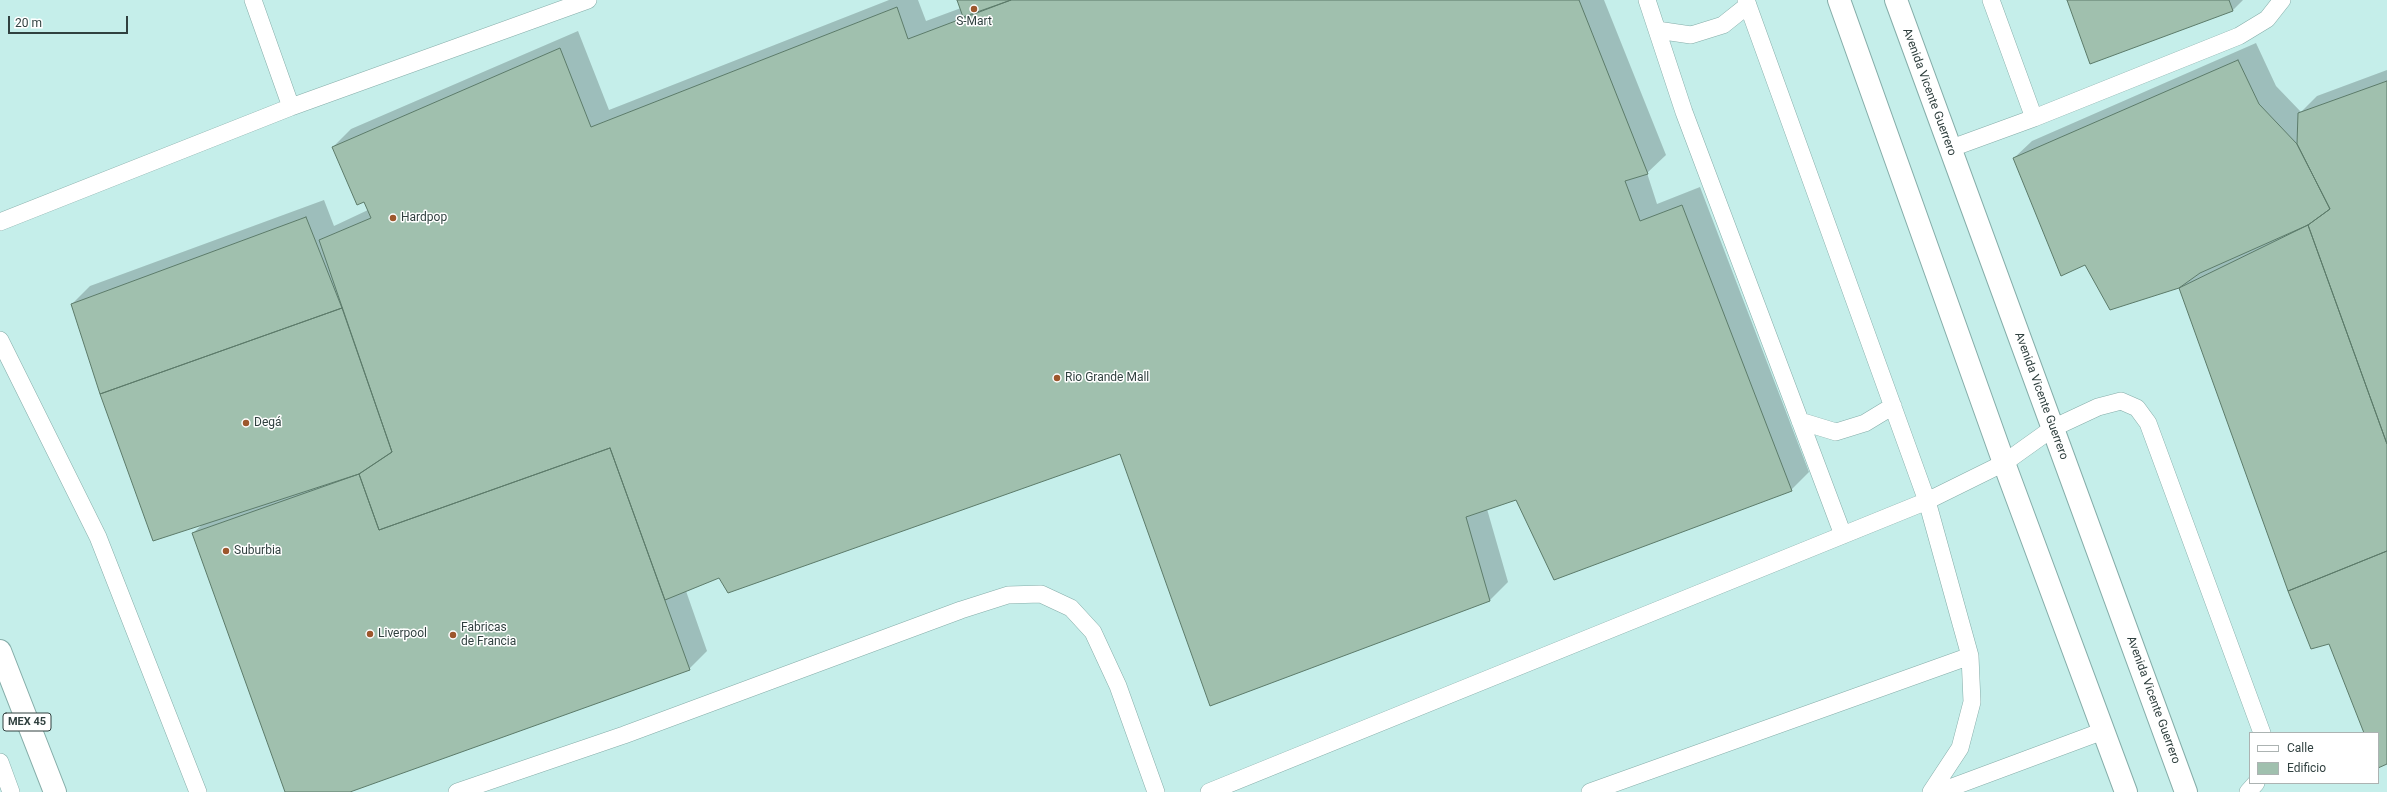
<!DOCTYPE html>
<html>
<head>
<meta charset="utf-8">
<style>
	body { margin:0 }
	#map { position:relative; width:2387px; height:792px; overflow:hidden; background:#c5eeea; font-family:Roboto,sans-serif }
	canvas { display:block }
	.legend { position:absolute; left:2249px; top:732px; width:130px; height:52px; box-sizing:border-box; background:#fff; border:1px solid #acb3b2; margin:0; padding:5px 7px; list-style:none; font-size:12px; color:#30403f }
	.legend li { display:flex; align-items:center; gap:8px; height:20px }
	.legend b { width:20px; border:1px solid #acb3b2 }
	.scale { position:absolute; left:8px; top:16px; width:120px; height:18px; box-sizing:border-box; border:2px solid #30403f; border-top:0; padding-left:5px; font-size:12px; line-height:14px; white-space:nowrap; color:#30403f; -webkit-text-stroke:3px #fff; paint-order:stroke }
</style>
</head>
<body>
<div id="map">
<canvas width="2387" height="792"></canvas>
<ul class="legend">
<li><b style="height:5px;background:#fff"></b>Calle</li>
<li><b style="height:11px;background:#a0c0ae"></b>Edificio</li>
</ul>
<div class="scale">20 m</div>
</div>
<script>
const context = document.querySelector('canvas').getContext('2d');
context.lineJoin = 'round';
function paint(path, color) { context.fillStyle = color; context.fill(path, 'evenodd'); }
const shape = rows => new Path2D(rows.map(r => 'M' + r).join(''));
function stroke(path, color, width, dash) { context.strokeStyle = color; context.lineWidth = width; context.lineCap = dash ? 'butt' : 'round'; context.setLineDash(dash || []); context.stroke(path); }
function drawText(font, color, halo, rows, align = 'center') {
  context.font = font + ' Roboto,sans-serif'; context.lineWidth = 3; context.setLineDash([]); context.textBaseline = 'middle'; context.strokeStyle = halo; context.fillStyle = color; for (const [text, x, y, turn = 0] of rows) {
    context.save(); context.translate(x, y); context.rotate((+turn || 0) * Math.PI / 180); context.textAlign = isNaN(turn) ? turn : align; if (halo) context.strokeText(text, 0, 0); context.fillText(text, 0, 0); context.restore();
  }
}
const shadow = shape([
	[889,0,918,0,926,21,961,8,958,0,1604,0,1666,155,1647,173,1657,204,1700,187,1809,472,1791,490,1517,498,1487,509,1508,582,1490,600,1211,705,1121,453,720,577,686,591,707,651,689,669,347,792,286,792,193,533,203,524,72,304,90,286,324,200,334,226,368,210,333,147,351,129,578,31,609,110],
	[2068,0,2243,0,2233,10,2090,62],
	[2256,43,2276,86,2301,112,2317,96,2387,70,2387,763,2378,765,2378,733,2365,733,2330,643,2180,287,2086,264,2014,158,2032,141]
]);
const building = shape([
	[957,0,1011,0,963,17,957,0],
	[1011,0,1579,0,1648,174,1625,181,1640,221,1682,205,1792,491,1554,580,1516,500,1466,517,1490,601,1210,706,1120,454,728,593,719,578,665,600,610,448,379,530,359,474,392,452,319,240,371,218,364,202,357,205,332,147,560,48,591,127,897,7,908,39,1011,0],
	[2067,0,2229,0,2233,11,2090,64,2067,0],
	[2238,60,2259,104,2297,144,2330,209,2308,225,2179,288,2110,310,2085,265,2061,276,2013,158,2238,60],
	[2387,81,2387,444,2308,225,2330,209,2297,144,2298,113,2387,81],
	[306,217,342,308,100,394,71,304,306,217],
	[2308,225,2387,444,2387,551,2288,591,2179,288,2200,273,2308,225],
	[342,308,392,452,359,474,153,541,100,394,342,308],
	[610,448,690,670,350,792,285,792,192,533,359,474,379,530,610,448],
	[2387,551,2387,764,2378,768,2378,733,2364,733,2329,644,2311,649,2288,591,2387,551]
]);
const lane = shape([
	[253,0,291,107],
	[1647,0,1684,112,1843,535],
	[1746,0,1927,501,1970,656,1972,702,1960,748,1931,792],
	[1991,0,2034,118],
	[1657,30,1691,35,1723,25,1748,5],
	[1949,149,2034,118,2239,36,2267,19,2282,0],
	[0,222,291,107,588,0],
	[0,340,98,537,198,792],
	[1800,421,1836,432,1865,423,1893,406],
	[0,762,11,792],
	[457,792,624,735,961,610,1008,595,1041,594,1071,608,1093,632,1118,686,1156,792],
	[1209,792,1927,501,2004,463,2053,428,2098,407,2121,401,2137,408,2148,423,2262,733],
	[1590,792,1970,656],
	[1939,792,2103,731],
	[2248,792,2256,783]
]);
const secondary = shape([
	[1839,0,2004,463,2126,792],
	[1896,0,2186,792]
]);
const primary = shape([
	[0,651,55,792]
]);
const markers = [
	[974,9,4,"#9d572d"],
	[393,218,4,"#9d572d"],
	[1057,378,4,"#9d572d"],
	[246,423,4,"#9d572d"],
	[226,551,4,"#9d572d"],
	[370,634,4,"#9d572d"],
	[453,635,4,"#9d572d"]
];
const shields = [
	[27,722,48]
];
const shieldNames = [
	["MEX 45",27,722]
];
const poiNames = [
	["S-Mart",974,22,"center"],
	["Hardpop",401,218],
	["Rio Grande Mall",1065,378],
	["Degá",254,423],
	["Suburbia",234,551],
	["Fabricas",461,628],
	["de Francia",461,642],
	["Liverpool",378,634]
];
const streetNames = [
	["Avenida Vicente Guerrero",1929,92,70],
	["Avenida Vicente Guerrero",2041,396,70],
	["Avenida Vicente Guerrero",2153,700,70]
];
paint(shadow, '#0003');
paint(building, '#a0c0ae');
stroke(building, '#5c7b6a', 1);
stroke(lane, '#85ada9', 18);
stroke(secondary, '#85ada9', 24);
stroke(primary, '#85ada9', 24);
stroke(lane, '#fff', 17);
stroke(secondary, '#fff', 22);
stroke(primary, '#fff', 22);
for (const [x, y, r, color] of markers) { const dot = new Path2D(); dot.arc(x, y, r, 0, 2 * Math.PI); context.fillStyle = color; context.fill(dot); stroke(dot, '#fff', 1.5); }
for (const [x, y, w] of shields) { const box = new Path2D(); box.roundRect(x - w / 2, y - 9, w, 18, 3); context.fillStyle = '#fff'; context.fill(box); stroke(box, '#30403f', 1); }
drawText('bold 11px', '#30403f', null, shieldNames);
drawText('12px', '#30403f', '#fff', poiNames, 'left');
drawText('12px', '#30403f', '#fff', streetNames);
</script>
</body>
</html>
